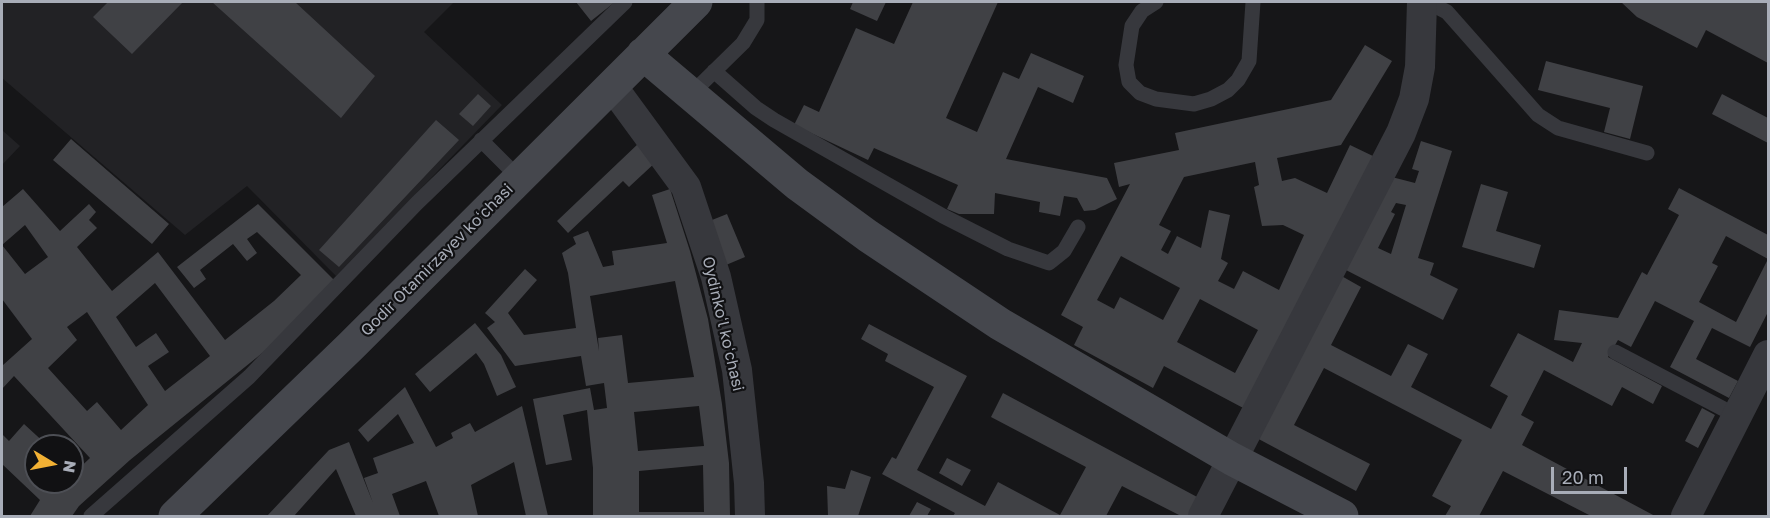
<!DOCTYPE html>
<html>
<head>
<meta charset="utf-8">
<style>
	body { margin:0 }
	#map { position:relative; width:1770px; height:518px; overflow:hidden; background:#161618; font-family:"Golos Text",sans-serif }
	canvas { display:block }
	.frame { position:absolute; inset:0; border:3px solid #a8adb8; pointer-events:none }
	.north { position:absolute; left:24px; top:434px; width:60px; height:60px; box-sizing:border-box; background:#111113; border:2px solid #4d4f55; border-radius:50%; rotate:100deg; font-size:16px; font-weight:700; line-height:24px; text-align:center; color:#a8adb8 }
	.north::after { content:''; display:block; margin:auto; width:21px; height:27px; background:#f2b134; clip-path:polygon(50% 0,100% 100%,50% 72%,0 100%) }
	.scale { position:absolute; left:1551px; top:467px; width:76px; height:27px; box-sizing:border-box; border:3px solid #a8adb8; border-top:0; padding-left:8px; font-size:18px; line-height:21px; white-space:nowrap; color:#a8adb8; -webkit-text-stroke:4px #111113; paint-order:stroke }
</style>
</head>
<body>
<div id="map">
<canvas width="1770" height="518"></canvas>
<div class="frame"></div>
<div class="north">N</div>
<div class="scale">20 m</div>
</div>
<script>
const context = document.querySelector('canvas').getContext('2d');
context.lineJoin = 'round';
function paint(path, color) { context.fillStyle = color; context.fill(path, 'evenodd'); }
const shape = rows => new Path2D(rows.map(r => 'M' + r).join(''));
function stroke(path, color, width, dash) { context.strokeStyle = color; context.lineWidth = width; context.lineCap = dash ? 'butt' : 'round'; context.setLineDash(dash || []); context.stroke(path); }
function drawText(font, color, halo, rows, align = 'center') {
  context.font = font + ' "Golos Text",sans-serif'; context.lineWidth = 4.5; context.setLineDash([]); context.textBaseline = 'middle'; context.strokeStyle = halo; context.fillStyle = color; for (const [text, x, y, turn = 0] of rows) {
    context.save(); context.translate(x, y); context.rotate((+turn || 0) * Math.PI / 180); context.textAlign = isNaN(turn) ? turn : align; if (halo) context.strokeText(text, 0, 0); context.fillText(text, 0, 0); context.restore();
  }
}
const built = shape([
	[2,2,454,2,424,32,502,105,336,276,247,186,185,235,2,78],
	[2,130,20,146,2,165]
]);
const building = shape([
	[108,2,183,2,132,54,93,17],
	[212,2,295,2,375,76,341,118],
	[576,2,615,2,591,21],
	[853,2,886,2,877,21,850,9],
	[913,2,998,2,946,118,977,132,1003,72,1019,79,1031,53,1084,76,1073,103,1038,87,1006,159,1107,178,1117,199,1095,210,1084,211,1077,198,1064,196,1060,216,1039,212,1040,202,995,193,994,214,959,214,947,209,958,185,874,148,868,160,794,125,804,105,819,112,856,28,894,44],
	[1621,2,1768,2,1768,63,1706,30,1697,48,1637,17],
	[1365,45,1392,61,1341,145,1277,158,1282,181,1295,178,1327,193,1350,145,1375,157,1247,410,1164,366,1153,388,1074,345,1083,327,1061,315,1130,184,1119,187,1114,163,1179,150,1175,133,1331,100],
	[1255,162,1259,185,1254,187,1262,226,1283,225,1304,235,1279,290,1243,271,1234,289,1218,281,1228,263,1221,259,1230,215,1209,210,1201,248,1177,236,1168,254,1161,250,1171,231,1159,225,1184,177],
	[1121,256,1180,288,1163,320,1120,297,1114,309,1097,300],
	[1200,299,1258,330,1235,373,1177,342],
	[1546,61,1643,86,1630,139,1604,132,1610,108,1538,90],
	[478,94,491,106,473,126,459,114],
	[1722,94,1768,118,1768,143,1712,114],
	[436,120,459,140,339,267,319,250],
	[71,139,169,224,152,244,53,160],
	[1421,141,1452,151,1418,258,1434,263,1430,275,1458,289,1443,320,1344,269,1384,175,1415,183,1419,171,1412,169],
	[1396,203,1406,205,1391,254,1378,248,1395,214,1391,212],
	[640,142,657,161,629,187,623,181,568,233,557,221],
	[1481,184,1508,192,1496,231,1541,245,1534,268,1462,247],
	[1679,188,1768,235,1768,259,1726,236,1712,263,1718,266,1699,302,1736,322,1768,259,1768,312,1750,347,1712,328,1696,359,1738,381,1729,398,1670,367,1694,321,1655,301,1631,347,1618,340,1608,357,1662,386,1653,404,1622,387,1612,406,1544,370,1521,415,1534,422,1522,445,1655,516,1591,516,1503,471,1479,516,1445,516,1451,506,1432,496,1462,440,1324,368,1294,425,1370,464,1356,491,1253,436,1338,274,1361,287,1331,345,1391,376,1408,344,1428,354,1411,387,1491,429,1508,396,1490,386,1518,333,1573,362,1582,343,1554,340,1559,310,1618,318,1642,272,1647,275,1679,215,1668,209],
	[23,189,60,231,89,204,96,212,89,220,97,228,77,247,112,291,158,252,225,340,274,301,301,275,257,232,247,239,257,253,247,261,233,244,200,270,206,279,194,288,177,267,258,204,336,282,266,350,130,460,79,506,72,516,30,516,40,500,2,464,2,434,9,441,24,424,48,446,36,446,36,482,53,482,58,487,64,482,72,482,72,475,90,458,14,376,2,389,2,363,3,365,32,339,2,299,2,207],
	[25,225,48,257,25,274,2,245],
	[155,283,210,356,165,391,148,366,169,352,156,333,136,347,116,317],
	[87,312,148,405,121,430,97,402,87,411,48,368,77,340,67,327],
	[670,189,690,251,708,319,722,404,729,463,730,516,593,516,593,468,587,410,563,415,572,460,546,465,533,399,590,388,594,410,607,408,604,383,586,386,581,356,515,366,487,328,495,322,485,313,525,269,537,280,508,313,524,335,576,328,568,273,562,253,576,244,573,237,588,231,603,267,614,265,612,251,667,243,652,195],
	[675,281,694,377,628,383,622,335,598,338,599,351,590,296],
	[699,406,704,446,638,451,634,412],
	[703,465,704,512,639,512,639,471],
	[727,214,745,257,726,265,707,222],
	[475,323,501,355,516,387,497,396,484,364,476,353,430,392,415,374],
	[869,324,967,376,917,470,985,506,998,482,1060,515,1086,467,991,417,1003,393,1199,498,1189,516,1181,516,1122,486,1106,516,953,516,955,513,882,474,892,457,896,459,934,387,885,361,888,354,861,339],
	[405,387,436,447,453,438,451,433,470,423,475,432,522,406,548,516,526,516,514,462,471,485,478,516,439,516,426,481,392,494,400,516,356,516,336,469,294,516,267,516,329,450,349,442,373,503,364,478,378,473,373,458,414,443,398,414,368,442,358,430],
	[1702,408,1715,415,1698,448,1685,441],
	[947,458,971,470,962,486,939,473],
	[851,470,871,477,858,516,828,516,827,486,845,489],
	[917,502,931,509,927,516,909,516]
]);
const lane = shape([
	[1156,2,1142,11,1132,26,1126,65,1129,82,1140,93,1156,99,1194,104,1211,99,1228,90,1238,80,1249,61,1253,2],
	[1428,2,1447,12,1538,115,1558,128,1647,153],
	[714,71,756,108,774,120,943,216,1008,249,1049,263,1064,251,1078,227],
	[690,95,743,43,757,20,757,2],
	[481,140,519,178],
	[1615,352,1737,416],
	[91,516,249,377,417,203,625,2]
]);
const street = shape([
	[612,86,686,187,716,277,737,370,749,483,750,516],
	[1203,516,1401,133,1414,99,1420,67,1422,2],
	[1686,516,1768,355]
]);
const secondary = shape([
	[643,54,797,184,868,236,1000,324,1232,459,1342,516],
	[175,516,351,346,696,2]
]);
const streetNames = [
	["Qodir Otamirzayev koʻchasi",437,260,-45],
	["Oydinkoʻl koʻchasi",723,324,77]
];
paint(built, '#222225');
paint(building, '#404145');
stroke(lane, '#37383d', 15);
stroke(street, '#37383d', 30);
stroke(secondary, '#45474d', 33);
drawText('16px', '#a8adb8', '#111113', streetNames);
</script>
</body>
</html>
